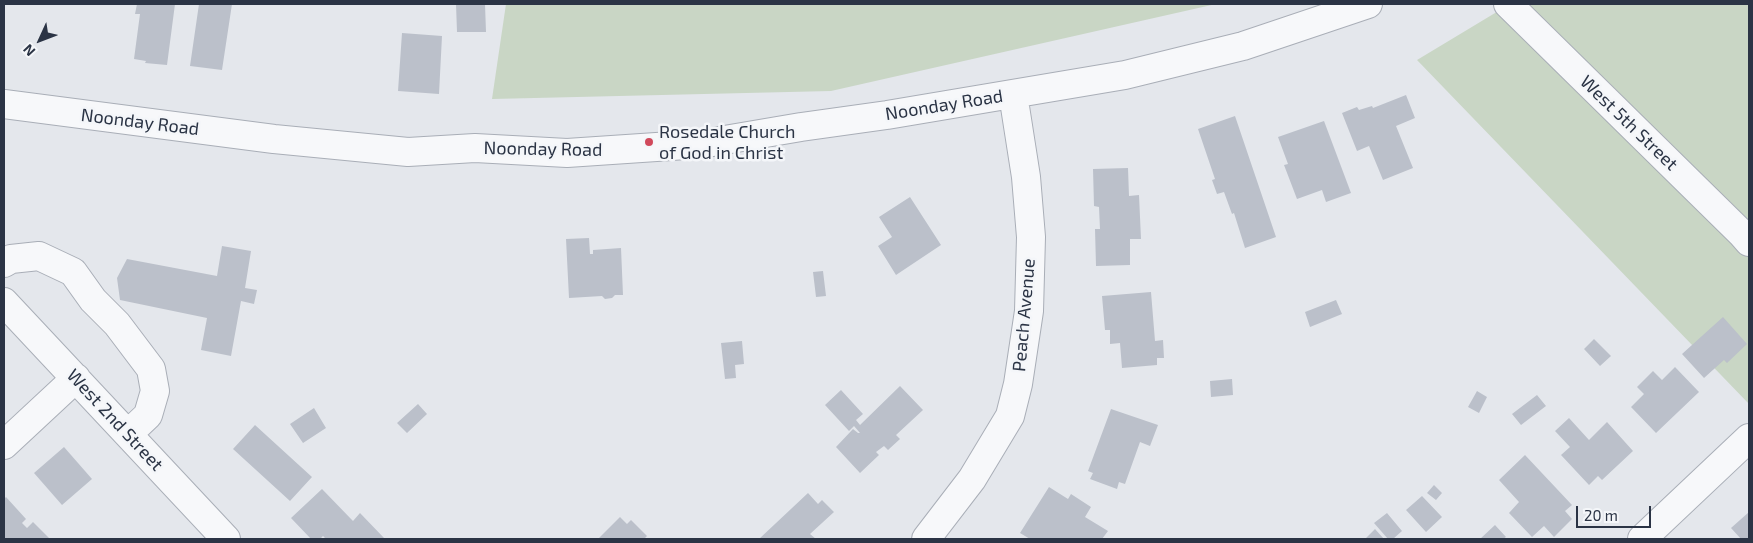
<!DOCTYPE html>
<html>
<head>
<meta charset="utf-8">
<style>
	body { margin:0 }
	#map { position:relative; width:1753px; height:543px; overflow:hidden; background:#e4e7ec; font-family:"Exo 2",sans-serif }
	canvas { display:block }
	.frame { position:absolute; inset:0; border:5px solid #2b3445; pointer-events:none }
	.north { position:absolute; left:15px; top:15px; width:50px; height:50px; -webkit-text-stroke:4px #f4f6f9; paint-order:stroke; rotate:227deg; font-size:14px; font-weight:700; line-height:20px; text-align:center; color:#2b3445 }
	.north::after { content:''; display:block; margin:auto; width:18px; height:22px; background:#2b3445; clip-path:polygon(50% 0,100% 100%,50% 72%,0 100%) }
	.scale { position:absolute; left:1576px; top:506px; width:75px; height:22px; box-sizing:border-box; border:2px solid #2b3445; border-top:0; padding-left:6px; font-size:15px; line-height:18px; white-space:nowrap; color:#2b3445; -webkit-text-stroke:4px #f4f6f9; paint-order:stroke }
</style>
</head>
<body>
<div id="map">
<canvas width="1753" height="543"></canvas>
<div class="frame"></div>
<div class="north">N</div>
<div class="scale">20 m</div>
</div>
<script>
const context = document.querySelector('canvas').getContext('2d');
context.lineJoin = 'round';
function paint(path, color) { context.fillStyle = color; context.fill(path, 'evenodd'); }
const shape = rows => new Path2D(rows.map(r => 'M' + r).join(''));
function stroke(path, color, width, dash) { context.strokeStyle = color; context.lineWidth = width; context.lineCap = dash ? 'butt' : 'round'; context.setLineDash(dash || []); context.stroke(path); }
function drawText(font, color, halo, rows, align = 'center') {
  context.font = font + ' "Exo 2",sans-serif'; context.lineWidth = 5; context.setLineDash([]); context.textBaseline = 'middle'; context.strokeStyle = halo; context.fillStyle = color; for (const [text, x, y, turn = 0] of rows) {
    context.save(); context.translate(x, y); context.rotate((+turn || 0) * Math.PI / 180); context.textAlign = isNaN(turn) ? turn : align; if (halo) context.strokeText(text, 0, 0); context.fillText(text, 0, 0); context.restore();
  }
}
const green = shape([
	[506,4,1216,4,831,91,492,99],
	[1510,4,1749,4,1749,404,1417,60]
]);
const building = shape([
	[137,4,175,4,167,65,145,63,146,61,134,59,140,14,135,14],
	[199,4,232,4,222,70,190,66],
	[456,4,485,4,486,32,457,32],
	[402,33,442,36,439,94,398,91],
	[1406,95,1415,118,1396,126,1413,168,1383,180,1369,146,1357,151,1342,113,1357,107,1359,110,1372,106,1373,108],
	[1235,116,1276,237,1245,248,1234,213,1232,214,1224,192,1217,194,1212,180,1215,179,1198,129],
	[1324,121,1351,193,1326,202,1322,190,1297,199,1284,165,1288,164,1278,137],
	[1128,168,1129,196,1139,195,1141,239,1130,239,1130,265,1096,266,1095,229,1100,229,1099,207,1094,206,1093,169],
	[910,197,941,245,896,275,878,246,892,237,879,217],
	[589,238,590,254,593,254,593,250,621,248,623,295,615,295,612,298,605,299,602,296,569,298,566,239],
	[222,246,251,251,245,288,257,290,254,304,241,301,231,356,201,350,207,318,120,300,117,278,127,259,217,276],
	[823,271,826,296,816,297,813,272],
	[1151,292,1155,341,1163,340,1164,358,1157,358,1157,365,1122,368,1120,343,1110,344,1110,330,1105,330,1102,296],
	[1336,300,1342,314,1310,327,1305,312],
	[1723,317,1747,344,1727,363,1724,360,1704,378,1682,354],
	[1594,339,1611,356,1600,366,1584,349],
	[742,341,744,364,735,365,736,378,725,379,721,343],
	[1675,367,1699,392,1656,433,1631,407,1644,394,1637,387,1653,371,1662,380],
	[1232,379,1233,395,1211,397,1210,381],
	[900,386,923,410,896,435,900,439,888,450,884,446,876,452,879,455,860,473,836,447,853,429,858,433,860,433,854,426,849,431,825,405,841,390,863,414,856,420,860,425],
	[1477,391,1487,397,1479,413,1468,407],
	[1537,395,1546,406,1521,425,1512,414],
	[418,404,427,414,407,433,397,423],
	[314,408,326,428,303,443,290,424],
	[1111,409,1158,425,1150,446,1140,442,1125,484,1119,482,1117,489,1090,479,1093,473,1088,471],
	[1569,418,1589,440,1607,422,1633,451,1602,480,1598,476,1589,485,1561,455,1570,447,1555,431],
	[255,425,312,477,290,501,233,449],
	[64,447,92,479,62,505,34,473],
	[1525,455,1572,505,1565,511,1572,519,1554,537,1544,526,1532,537,1509,513,1519,502,1499,480],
	[1434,485,1442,493,1436,500,1427,493],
	[1049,487,1068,499,1071,494,1091,507,1085,517,1108,531,1102,539,1030,539,1020,533],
	[322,489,353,521,360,513,385,539,326,539,323,536,320,539,311,539,291,518],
	[808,493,818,504,822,500,834,512,810,534,816,539,759,539],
	[1422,496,1442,517,1426,532,1406,510],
	[6,497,26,519,22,523,27,528,33,522,50,539,4,539,4,499],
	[1749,512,1749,539,1741,539,1731,528],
	[1387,513,1402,531,1393,539,1388,539,1374,523],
	[620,517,627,524,631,520,647,536,644,539,598,539],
	[1495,525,1506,537,1503,539,1480,539],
	[1375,529,1384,539,1365,539]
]);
const minor = shape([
	[1508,4,1742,234,1749,242],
	[4,104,274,139,408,152,475,148,567,153,701,144,801,127,887,115,1125,75,1243,46,1368,4],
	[4,263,11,259,39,256,73,272,93,300,117,324,151,369,155,391,148,415,128,434],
	[4,302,226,539],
	[4,445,76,378],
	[926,539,972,479,1010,416,1018,384,1029,311,1031,237,1026,177,1013,94],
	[1642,539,1749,438]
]);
const markers = [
	[649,142,5,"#d1495b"]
];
const streetNames = [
	["Noonday Road",944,105,-9],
	["Noonday Road",140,122,7],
	["West 5th Street",1629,123,44],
	["Noonday Road",543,149,1],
	["Peach Avenue",1024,315,-85],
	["West 2nd Street",115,420,47]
];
const poiNames = [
	["Rosedale Church",659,132],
	["of God in Christ",659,153]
];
paint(green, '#c9d6c5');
paint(building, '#bbc0ca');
stroke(minor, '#a9aeb7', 30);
stroke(minor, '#f7f8fa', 28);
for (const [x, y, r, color] of markers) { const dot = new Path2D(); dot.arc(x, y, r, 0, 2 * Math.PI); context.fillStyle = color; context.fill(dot); stroke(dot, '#f4f6f9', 2); }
drawText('18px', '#2b3445', '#f4f6f9', streetNames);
drawText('18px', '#2b3445', '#f4f6f9', poiNames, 'left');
</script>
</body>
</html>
